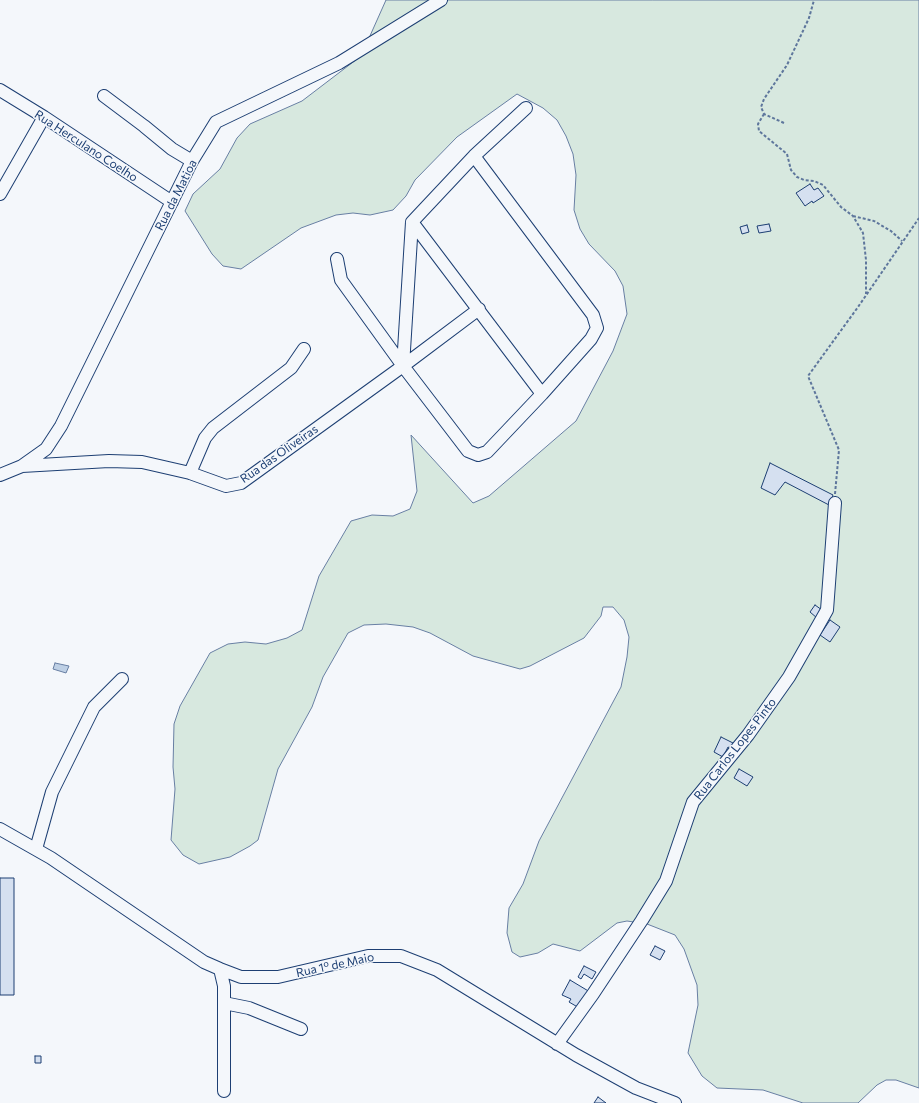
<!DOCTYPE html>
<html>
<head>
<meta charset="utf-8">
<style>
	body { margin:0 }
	canvas { display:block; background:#f4f7fb }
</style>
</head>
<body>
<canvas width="919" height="1103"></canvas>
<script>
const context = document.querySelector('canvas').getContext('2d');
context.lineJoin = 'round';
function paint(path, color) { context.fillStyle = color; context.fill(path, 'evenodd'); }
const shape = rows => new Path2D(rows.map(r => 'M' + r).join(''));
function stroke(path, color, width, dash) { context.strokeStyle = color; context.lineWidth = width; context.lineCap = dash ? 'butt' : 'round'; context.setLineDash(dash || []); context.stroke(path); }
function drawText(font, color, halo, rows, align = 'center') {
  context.font = font + ' Commissioner,sans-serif'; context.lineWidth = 3; context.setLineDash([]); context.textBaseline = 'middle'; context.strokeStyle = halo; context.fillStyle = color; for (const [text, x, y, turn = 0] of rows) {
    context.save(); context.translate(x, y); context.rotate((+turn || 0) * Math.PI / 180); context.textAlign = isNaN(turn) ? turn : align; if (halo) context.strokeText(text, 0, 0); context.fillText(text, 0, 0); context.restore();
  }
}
const green = shape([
	[386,0,919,0,919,1088,896,1080,886,1080,877,1085,858,1103,803,1103,763,1090,717,1088,702,1076,688,1053,698,1005,697,985,684,949,675,935,647,924,627,921,617,923,580,951,553,944,538,953,520,957,512,952,507,933,509,908,523,884,539,841,621,687,627,657,629,637,624,620,613,607,603,607,601,616,584,638,530,666,520,669,473,656,430,633,413,627,386,624,364,625,348,633,323,677,312,707,278,769,258,840,250,846,230,857,199,864,183,855,171,840,175,789,173,767,174,724,180,706,210,653,228,644,245,642,266,644,287,638,302,630,319,576,351,521,372,515,393,516,410,509,417,491,411,435,473,503,489,496,576,421,613,351,627,314,623,286,615,271,589,244,580,229,574,210,576,175,573,154,566,136,557,120,543,108,517,94,457,137,415,180,406,196,393,210,370,215,353,213,336,215,301,228,241,269,223,266,212,254,185,211,193,194,220,169,237,138,250,124,302,101,361,56,386,0]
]);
const water = shape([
	[55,663,69,666,66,673,53,669,55,663]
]);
const building = shape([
	[810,184,814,190,818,188,824,196,813,203,812,201,805,206,796,193,810,184],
	[769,224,771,231,759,233,757,226,769,224],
	[747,225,749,232,742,234,740,227,747,225],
	[770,463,833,495,829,505,785,482,775,495,761,488,770,463],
	[815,605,822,610,817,618,810,612,815,605],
	[830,620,840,627,830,642,820,635,830,620],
	[721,737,735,744,732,749,728,747,723,757,714,752,721,737],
	[739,769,753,777,747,786,734,778,739,769],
	[0,878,14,878,14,995,0,995,0,878],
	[655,946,665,951,660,960,650,955,655,946],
	[584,966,596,972,592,979,584,974,581,979,578,977,584,966],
	[570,980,590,992,581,1009,569,1002,571,999,562,995,570,980],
	[35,1056,41,1056,41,1063,35,1063,35,1056],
	[598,1097,606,1103,594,1103,598,1097]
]);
const path = shape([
	[764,114,758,124,759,131,787,154,791,170,797,177,804,180,814,181,823,185,841,207,853,216,863,233,866,260,866,294],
	[784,123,764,114,761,107,764,99,787,65,809,18,814,0],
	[853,216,874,221,891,231,902,241],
	[835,494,839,450,808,376,858,307,919,218]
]);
const minor = shape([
	[0,90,44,117,172,202],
	[104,96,144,126,172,149,192,161],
	[474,156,526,108],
	[0,194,44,117],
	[337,259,341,280,403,366,468,451,478,455,487,452,542,394,591,339,597,328,593,315,474,156,412,222,542,394],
	[403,366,412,222],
	[22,466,109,461,142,462,190,473,226,486,241,483,403,366,479,309],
	[190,473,205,438,213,428,291,368,304,349],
	[0,475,22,466,46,449,61,426,192,161,216,122,339,63,441,0],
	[0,829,51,858,204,962,220,969,241,977,278,977,368,956,401,956,437,970,576,1055,636,1088,675,1103],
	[36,849,52,792,94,707,122,679],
	[220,969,224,986,224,1091],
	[224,1003,249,1008,301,1029],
	[557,1044,593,994,642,920,666,881,693,802,748,735,789,677,827,610,835,503]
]);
const streetNames = [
	["Rua Herculano Coelho",86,146,33],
	["Rua da Matioa",176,195,-63],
	["Rua das Oliveiras",279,454,-35],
	["Rua Carlos Lopes Pinto",735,749,-52],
	["Rua 1º de Maio",335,965,-12]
];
paint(green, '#d7e8df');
stroke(green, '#687fa3', 1);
paint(water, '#bed0e5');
stroke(water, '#687fa3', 1);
paint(building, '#d5e0f0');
stroke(building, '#1d3f73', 1);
stroke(minor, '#1d3f73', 14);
stroke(path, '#5e769c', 2, [3, 2]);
stroke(minor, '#f4f7fb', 12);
drawText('12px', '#1d3f73', '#f4f7fb', streetNames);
</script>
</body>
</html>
